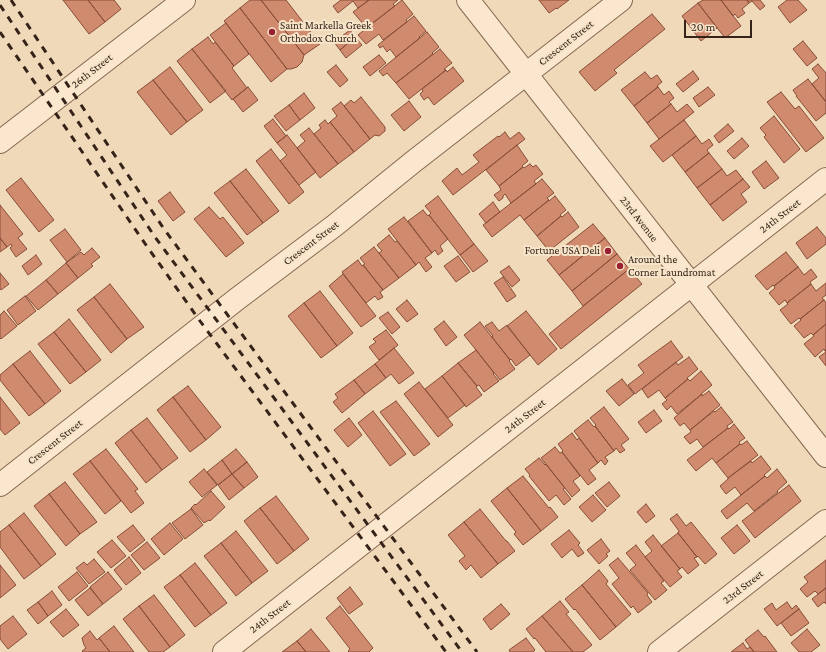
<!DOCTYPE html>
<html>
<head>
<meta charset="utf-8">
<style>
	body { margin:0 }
	#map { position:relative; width:826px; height:652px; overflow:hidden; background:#f0d9b9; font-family:"Crimson Pro",serif }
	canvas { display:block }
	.scale { position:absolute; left:684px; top:20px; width:68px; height:18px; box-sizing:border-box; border:2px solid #352319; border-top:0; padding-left:5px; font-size:12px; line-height:14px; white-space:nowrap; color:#352319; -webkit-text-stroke:3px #f7e4c9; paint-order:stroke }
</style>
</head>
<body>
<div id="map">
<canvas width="826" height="652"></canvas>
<div class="scale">20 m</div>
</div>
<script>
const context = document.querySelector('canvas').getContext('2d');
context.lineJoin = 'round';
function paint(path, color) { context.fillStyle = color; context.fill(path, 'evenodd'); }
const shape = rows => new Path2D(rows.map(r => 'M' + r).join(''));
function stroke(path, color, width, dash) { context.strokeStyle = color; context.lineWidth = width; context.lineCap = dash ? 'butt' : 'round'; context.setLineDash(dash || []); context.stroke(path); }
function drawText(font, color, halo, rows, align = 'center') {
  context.font = font + ' "Crimson Pro",serif'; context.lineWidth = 4; context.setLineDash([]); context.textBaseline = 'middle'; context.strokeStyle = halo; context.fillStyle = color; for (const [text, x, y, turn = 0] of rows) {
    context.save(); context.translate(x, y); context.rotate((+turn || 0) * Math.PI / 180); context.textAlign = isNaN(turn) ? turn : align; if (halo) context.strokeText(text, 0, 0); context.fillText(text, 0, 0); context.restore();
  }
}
const building = shape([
	[63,0,88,0,105,22,89,34,63,0],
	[88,0,114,0,121,9,105,22,88,0],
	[250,0,261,0,304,55,302,62,297,67,291,69,287,69,240,8,250,0],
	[261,0,286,0,320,44,304,55,261,0],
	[341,0,369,0,358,8,353,1,338,13,333,6,341,0],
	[369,0,398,0,393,4,395,6,371,24,368,21,364,25,353,12,369,0],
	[402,0,413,14,406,20,407,22,383,40,379,34,366,44,358,35,402,0],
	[539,0,569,0,557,9,556,8,549,13,539,0],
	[703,0,721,0,741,26,725,38,698,3,703,0],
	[721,0,747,0,749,3,742,9,745,13,738,18,735,14,733,16,721,0],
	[747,0,760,0,765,6,760,10,752,1,749,3,747,0],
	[787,0,798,0,807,10,790,23,778,7,787,0],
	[698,3,717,28,701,41,682,16,698,3],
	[240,8,287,69,271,82,224,21,240,8],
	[652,14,665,29,614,70,617,73,595,91,579,72,652,14],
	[414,16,426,31,419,37,420,38,396,57,390,49,387,52,383,46,380,48,378,45,414,16],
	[226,23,249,54,234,66,210,35,226,23],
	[350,30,355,37,340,50,334,42,350,30],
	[427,32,439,47,432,53,433,54,396,83,387,73,383,76,379,71,427,32],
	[208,37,213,44,215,42,234,66,232,68,247,88,232,100,192,49,208,37],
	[355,37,362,45,346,58,340,50,355,37],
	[803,41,817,58,807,66,793,49,803,41],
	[192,49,226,91,210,103,177,61,192,49],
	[440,49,452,63,444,69,446,70,409,99,396,83,440,49],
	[379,55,386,63,370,76,363,67,379,55],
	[818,64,826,73,826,102,812,84,819,78,812,69,818,64],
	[336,65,348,80,340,87,327,72,336,65],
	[170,67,203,110,187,122,153,80,170,67],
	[453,67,464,81,434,105,428,97,424,100,420,94,423,91,422,89,446,70,447,72,453,67],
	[693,71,699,79,683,92,676,84,693,71],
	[645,72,651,79,657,75,662,82,657,86,658,87,634,106,621,90,645,72],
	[808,79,826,102,826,113,816,121,796,96,797,96,793,90,808,79],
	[153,80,187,122,171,135,137,92,153,80],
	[248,87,258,100,243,112,233,99,248,87],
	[658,87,664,95,669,91,674,98,669,102,671,104,647,123,634,106,658,87],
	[708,87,715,95,699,107,693,98,708,87],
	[781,92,795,109,799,106,824,138,806,152,767,102,781,92],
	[304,93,315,108,300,120,289,105,304,93],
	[361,97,385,127,385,131,379,136,375,135,370,139,344,106,351,100,354,103,361,97],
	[409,101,421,117,404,131,391,115,409,101],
	[341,102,370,139,354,152,330,122,337,116,332,109,341,102],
	[671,104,677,112,687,104,694,112,659,139,647,123,671,104],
	[289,105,300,120,286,131,274,116,289,105],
	[774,116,800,149,784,163,764,137,766,135,760,128,774,116],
	[273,119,286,136,277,143,264,126,273,119],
	[325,120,328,124,330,122,354,152,338,164,314,134,321,128,319,125,325,120],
	[684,120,696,136,663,162,650,146,684,120],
	[728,124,734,131,719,143,714,136,728,124],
	[309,128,338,164,320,178,297,148,305,141,300,135,309,128],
	[505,132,510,139,519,132,525,139,453,195,442,181,457,168,462,175,479,162,473,155,498,136,499,137,505,132],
	[287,135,316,172,299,185,280,161,287,155,277,143,287,135],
	[696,136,702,144,709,139,713,145,707,150,709,153,685,172,672,155,696,136],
	[742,138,749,146,734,159,727,151,742,138],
	[517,145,528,161,522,166,523,167,499,186,486,170,517,145],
	[271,149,304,192,289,204,256,161,271,149],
	[709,153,722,169,697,188,685,172,709,153],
	[766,161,779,178,764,189,752,172,766,161],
	[530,164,533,167,536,165,543,174,534,181,536,184,511,203,505,194,503,196,503,198,499,201,494,195,501,190,499,186,523,167,524,168,530,164],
	[246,169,279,211,263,223,230,181,246,169],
	[722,169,727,176,736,170,743,179,710,205,697,188,722,169],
	[21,178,54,220,39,232,6,190,21,178],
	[542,179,554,193,547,198,549,200,524,220,520,215,492,237,483,225,542,179],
	[743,179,750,187,741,194,747,202,723,221,710,205,743,179],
	[230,181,263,223,247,235,214,193,230,181],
	[170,192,185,212,173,221,158,201,170,192],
	[438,196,474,244,460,255,429,215,431,213,425,206,438,196],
	[555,196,566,210,560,215,561,216,537,236,524,220,549,200,549,201,555,196],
	[493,202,500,212,486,223,479,214,493,202],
	[0,205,23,234,18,238,27,249,16,257,10,248,12,246,11,244,7,247,0,238,0,205],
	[209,207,220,219,223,217,244,243,226,257,194,219,209,207],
	[423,210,428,216,429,215,448,239,440,246,443,251,438,255,435,250,432,253,408,221,423,210],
	[568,212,579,227,549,251,537,236,561,216,562,217,568,212],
	[404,217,432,253,425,258,432,267,426,272,419,262,416,265,388,229,404,217],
	[593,224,605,238,559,275,547,260,593,224],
	[817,227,826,238,826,244,807,259,796,243,817,227],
	[65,229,81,250,67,262,50,240,65,229],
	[389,235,395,242,397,241,416,265,399,278,379,253,382,251,377,245,389,235],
	[0,238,7,247,0,252,0,238],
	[605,238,617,254,572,291,559,275,605,238],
	[474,244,488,261,473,272,460,255,474,244],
	[374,247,399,278,383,290,363,265,365,264,360,258,374,247],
	[92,248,100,257,91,264,93,266,78,278,66,263,81,252,84,255,92,248],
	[786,252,798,267,774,286,773,285,767,290,755,276,786,252],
	[617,254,629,269,583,306,572,291,617,254],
	[36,255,42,264,28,275,22,266,36,255],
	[458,256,470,272,456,282,444,266,458,256],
	[358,260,362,266,363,265,383,290,380,292,383,297,378,300,375,296,366,303,342,272,358,260],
	[66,263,78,278,58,294,46,280,66,263],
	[509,266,520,280,512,287,500,272,509,266],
	[798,267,804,275,811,269,817,277,810,282,811,284,787,303,785,300,779,305,769,293,775,288,774,286,798,267],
	[629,269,642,284,561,349,549,334,629,269],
	[0,273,9,284,1,290,0,288,0,273],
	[343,274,376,316,361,327,329,286,343,274],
	[503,277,516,296,507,302,494,283,503,277],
	[46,280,58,294,38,310,26,296,46,280],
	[826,283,826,295,822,298,824,300,800,319,799,318,791,324,780,310,788,304,787,303,811,284,816,291,826,283],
	[110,284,144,327,127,339,94,297,110,284],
	[320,291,353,333,337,346,304,303,320,291],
	[25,296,36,311,18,325,7,310,25,296],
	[94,297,127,339,111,353,77,310,94,297],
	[407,300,418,314,407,322,396,309,407,300],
	[824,300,826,303,826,324,813,335,811,333,804,338,794,326,801,320,800,319,824,300],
	[304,303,337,346,321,358,288,316,304,303],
	[4,311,17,326,1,339,0,338,0,315,4,311],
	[526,311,557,349,538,365,507,326,526,311],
	[388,312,400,327,392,334,379,318,388,312],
	[69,319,101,360,86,372,54,332,69,319],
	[444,321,457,337,446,346,434,329,444,321],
	[480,322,510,360,509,361,515,369,500,380,464,335,480,322],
	[492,322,499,331,507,325,530,355,516,366,511,359,510,360,492,337,493,336,485,326,492,322],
	[826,324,826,350,825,351,824,349,815,357,804,344,814,336,813,335,826,324],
	[386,330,398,345,379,360,369,347,376,342,373,339,386,330],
	[54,332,86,372,70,384,38,344,54,332],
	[671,341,683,357,635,394,628,385,644,373,638,365,671,341],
	[394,348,414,373,399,384,391,374,386,378,375,364,394,348],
	[476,350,494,373,493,374,499,381,484,392,479,385,477,386,458,363,476,350],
	[826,350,826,366,819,357,826,352,825,351,826,350],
	[30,351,61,391,45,404,13,364,30,351],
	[689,357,698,369,687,378,688,379,665,398,659,390,648,398,642,389,676,362,678,365,689,357],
	[458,363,477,386,476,387,482,395,466,407,442,376,458,363],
	[13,364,45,404,29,416,0,380,0,375,13,364],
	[375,364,386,378,365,394,354,380,375,364],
	[701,371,712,385,701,394,702,394,677,414,671,406,667,410,662,404,667,400,665,398,688,379,690,381,701,371],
	[442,376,465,405,448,418,425,389,442,376],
	[622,379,634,394,619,406,606,391,622,379],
	[354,380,365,394,342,413,333,402,338,398,335,394,354,380],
	[419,382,453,425,438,437,404,394,419,382],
	[188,386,221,427,206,440,173,397,188,386],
	[709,391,720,405,690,430,684,423,680,426,674,418,702,394,702,396,709,391],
	[0,397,20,423,5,435,0,429,0,397],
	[173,397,206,440,190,452,157,410,173,397],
	[396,401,430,444,414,456,380,412,396,401],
	[604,407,629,439,621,445,625,450,620,453,616,448,614,451,595,426,596,425,590,418,604,407],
	[721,407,733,422,727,426,728,428,703,447,697,439,690,444,684,437,691,432,690,430,714,411,715,412,721,407],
	[654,410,662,421,646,433,638,422,654,410],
	[373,411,406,454,390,466,358,423,373,411],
	[147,418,178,458,162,470,131,430,147,418],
	[349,418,362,435,348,447,334,430,349,418],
	[588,420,594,427,595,426,614,451,605,457,608,461,605,465,601,460,598,463,574,431,588,420],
	[734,424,745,438,739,442,740,444,716,463,712,458,696,471,687,460,728,428,729,429,734,424],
	[131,430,162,470,146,483,115,443,131,430],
	[572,433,577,440,579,438,598,463,589,470,596,479,588,485,562,452,563,451,558,444,572,433],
	[747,441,758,455,728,478,716,463,740,444,741,445,747,441],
	[555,447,560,453,562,452,580,476,573,481,580,490,572,497,541,458,555,447],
	[106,449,138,489,135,491,144,503,131,513,90,461,106,449],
	[236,449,247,462,232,474,222,460,236,449],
	[761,456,771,469,764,475,765,476,741,495,735,487,726,494,720,486,728,479,728,478,751,461,752,463,761,456],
	[539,458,545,465,546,464,565,488,563,489,571,499,564,505,556,495,549,501,529,476,530,475,525,469,539,458],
	[222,460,232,474,218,485,207,472,222,460],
	[90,461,121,501,105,514,73,474,90,461],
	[247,462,258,477,244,488,232,474,247,462],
	[204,469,217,485,202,497,189,482,204,469],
	[777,469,787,482,777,491,778,492,754,511,747,503,727,519,721,511,765,476,767,478,777,469],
	[232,474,244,488,229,500,218,485,232,474],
	[523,476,549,508,550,507,558,517,541,531,507,488,523,476],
	[65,482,97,522,80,534,49,494,65,482],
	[609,482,620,496,607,507,595,493,609,482],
	[789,485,801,501,755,538,742,521,789,485],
	[507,488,541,531,523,545,514,534,516,532,491,501,507,488],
	[211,491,225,507,210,521,209,520,204,523,191,508,195,504,196,505,211,491],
	[49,494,80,534,66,546,34,506,49,494],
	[593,495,606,510,592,522,579,507,593,495],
	[276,496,309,539,294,551,260,508,276,496],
	[646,504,655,516,646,523,637,512,646,504],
	[260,508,294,551,277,564,244,521,260,508],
	[191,509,203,525,185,539,172,523,191,509],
	[480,509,506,541,507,541,515,551,498,564,464,522,480,509],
	[24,513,56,554,41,566,9,525,24,513],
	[677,514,686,526,691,522,717,554,705,564,698,556,697,557,678,533,679,531,670,519,677,514],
	[464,522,498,564,481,578,471,565,466,570,459,561,465,556,448,535,464,522],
	[170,523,183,539,164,555,151,539,170,523],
	[9,525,41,566,24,579,0,547,0,532,9,525],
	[133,525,145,540,130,552,117,537,133,525],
	[737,525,750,541,734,554,721,538,737,525],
	[569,530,580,543,578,545,584,553,578,557,572,549,562,558,551,544,569,530],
	[236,531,268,571,252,583,221,543,236,531],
	[678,533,697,557,694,558,699,565,688,574,682,567,680,569,661,546,678,533],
	[653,535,680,569,677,571,682,577,670,587,645,557,652,551,645,542,653,535],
	[601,539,610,551,606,554,608,556,599,564,587,550,601,539],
	[112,540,126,556,111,568,97,552,112,540],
	[147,542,160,558,144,570,131,555,147,542],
	[221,543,252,583,236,596,204,556,221,543],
	[636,545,664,581,661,583,667,590,655,600,630,570,636,565,626,553,636,545],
	[129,557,141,573,126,585,114,570,129,557],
	[618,558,648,593,647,595,652,602,638,613,633,606,631,608,612,584,619,578,609,565,618,558],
	[94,559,105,572,89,584,76,568,84,562,87,565,94,559],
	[826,560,826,588,818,594,815,591,807,597,800,589,808,582,804,577,826,560],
	[195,563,227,603,211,615,180,575,195,563],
	[0,565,16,585,0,598,0,565],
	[599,570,608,581,606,584,631,614,616,627,582,585,599,570],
	[77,572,88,586,69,601,58,587,77,572],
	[108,572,122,589,103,604,90,587,108,572],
	[180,575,211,615,195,627,164,587,180,575],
	[582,585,616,627,600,640,575,609,574,610,565,599,582,585],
	[350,587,363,604,349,614,337,598,350,587],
	[90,588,103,604,88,616,75,600,90,588],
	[826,588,826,604,824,602,818,607,812,599,826,588],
	[52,591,62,605,48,616,38,602,52,591],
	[154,595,185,635,170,647,139,606,154,595],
	[560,601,569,612,566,614,592,645,583,652,573,652,542,616,560,601],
	[38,602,48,616,38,624,27,610,38,602],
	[787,602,792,609,796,605,799,609,777,626,764,609,772,603,776,610,787,602],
	[501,604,510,614,491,630,483,619,501,604],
	[139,606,170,647,163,652,149,652,123,619,139,606],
	[340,606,373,648,369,652,349,652,348,651,350,649,326,618,340,606],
	[66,609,79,625,63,637,50,622,66,609],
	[799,609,809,623,791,636,781,623,799,609],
	[13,616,27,634,8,649,0,639,0,626,13,616],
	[542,616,573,652,546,652,535,638,534,639,526,629,542,616],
	[114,626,134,652,110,652,99,638,114,626],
	[311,629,330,652,306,652,297,641,311,629],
	[807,629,820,645,811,652,799,652,791,643,807,629],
	[758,630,764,637,765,636,777,652,754,652,745,640,758,630],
	[90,631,97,640,99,638,110,652,83,652,82,651,86,648,84,645,82,638,90,631],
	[526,638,535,650,533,652,510,652,509,650,526,638],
	[297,641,306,652,282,652,297,641],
	[743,643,747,649,750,647,754,652,731,652,743,643]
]);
const street = shape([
	[468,0,826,456],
	[0,142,184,0],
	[0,485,237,299,334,226,413,162,621,0],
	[224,652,826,179],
	[659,652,826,521]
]);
const rail = shape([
	[11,0,164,229,477,652],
	[0,5,155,237,462,652],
	[0,32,146,245,200,321,446,652]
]);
const markers = [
	[272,32,4,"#982131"],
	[608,251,4,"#982131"],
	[620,266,4,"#982131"]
];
const poiNames = [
	["Saint Markella Greek",280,26],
	["Orthodox Church",280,39],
	["Fortune USA Deli",600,251,"right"],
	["Around the",628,260],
	["Corner Laundromat",628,273]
];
const streetNames = [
	["Crescent Street",566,43,-38],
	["26th Street",92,71,-38],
	["24th Street",780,216,-38],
	["23rd Avenue",639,219,52],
	["Crescent Street",311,243,-37],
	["24th Street",525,416,-38],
	["Crescent Street",55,442,-38],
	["23rd Street",743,587,-38],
	["24th Street",270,616,-38]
];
paint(building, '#d08a6d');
stroke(building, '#874d38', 1);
stroke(street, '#876853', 24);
stroke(street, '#fae7cd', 22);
stroke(rail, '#352319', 3, [7, 7]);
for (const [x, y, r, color] of markers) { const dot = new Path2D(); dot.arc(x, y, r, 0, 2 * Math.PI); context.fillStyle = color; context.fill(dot); stroke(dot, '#f7e4c9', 1.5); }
drawText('11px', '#352319', '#f7e4c9', poiNames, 'left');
drawText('11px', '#352319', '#f7e4c9', streetNames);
</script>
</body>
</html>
